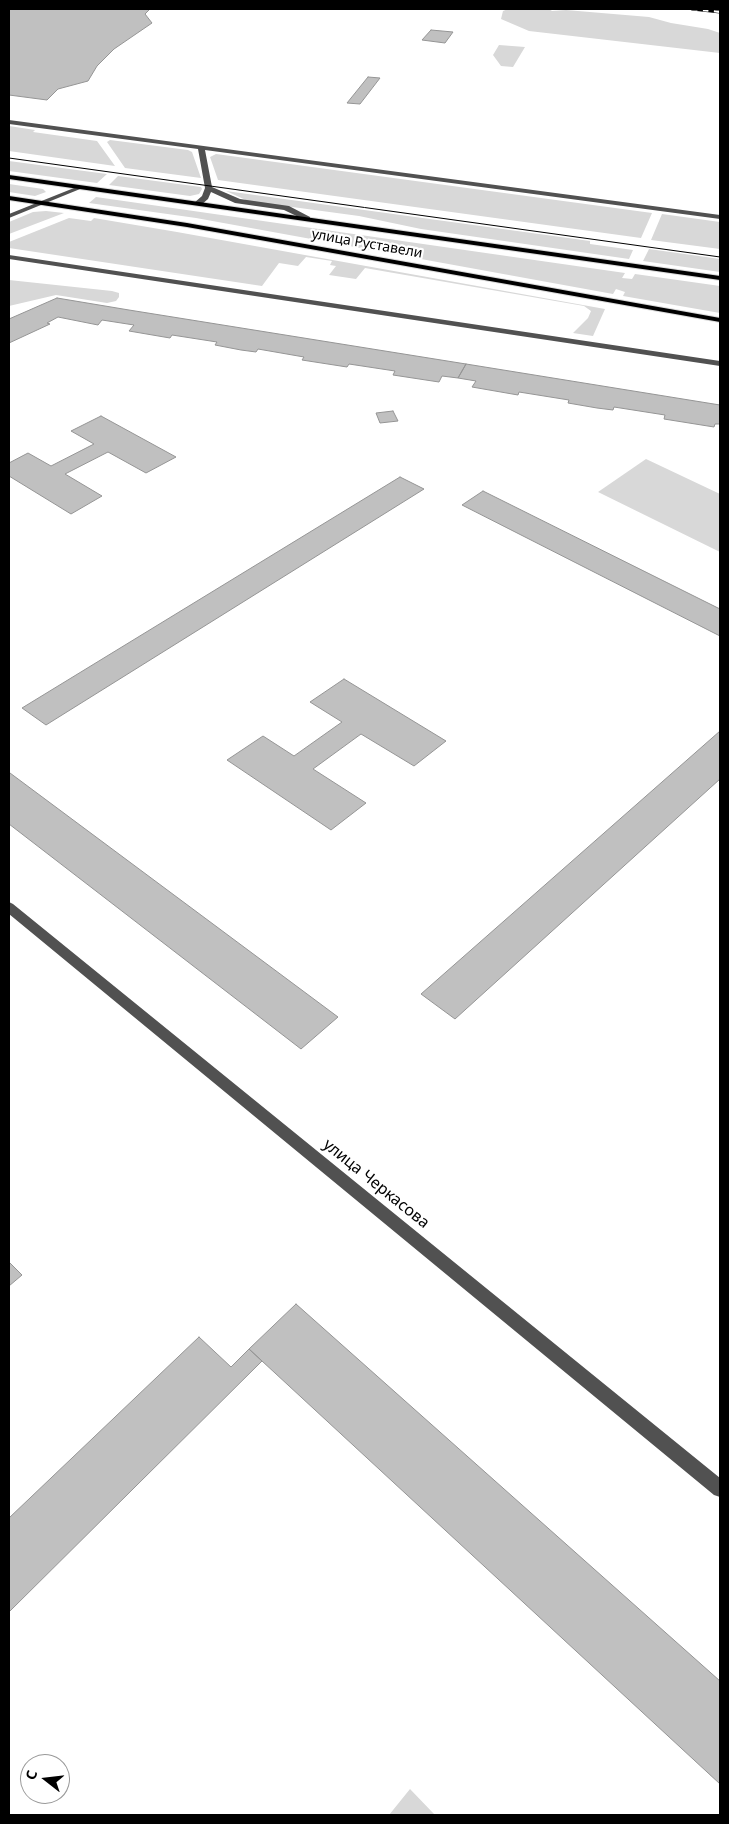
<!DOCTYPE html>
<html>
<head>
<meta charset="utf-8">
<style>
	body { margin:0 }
	#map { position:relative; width:729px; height:1824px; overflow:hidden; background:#fff; font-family:"Noto Sans",sans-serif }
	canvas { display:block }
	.frame { position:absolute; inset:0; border:10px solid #000; pointer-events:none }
	.north { position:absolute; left:20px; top:1754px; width:50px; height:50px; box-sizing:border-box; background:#fff; border:1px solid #999; border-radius:50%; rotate:286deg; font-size:14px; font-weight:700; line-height:20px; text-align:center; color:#000 }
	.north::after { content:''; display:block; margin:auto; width:18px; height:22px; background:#000; clip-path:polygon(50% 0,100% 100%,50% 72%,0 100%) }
</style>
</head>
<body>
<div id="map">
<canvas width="729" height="1824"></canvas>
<div class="frame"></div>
<div class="north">С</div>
</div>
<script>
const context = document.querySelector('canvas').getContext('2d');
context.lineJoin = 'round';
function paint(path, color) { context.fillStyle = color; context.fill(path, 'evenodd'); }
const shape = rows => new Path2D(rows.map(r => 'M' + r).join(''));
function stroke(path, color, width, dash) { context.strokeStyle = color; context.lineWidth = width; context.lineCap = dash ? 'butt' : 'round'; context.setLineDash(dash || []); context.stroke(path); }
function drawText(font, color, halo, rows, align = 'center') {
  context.font = font + ' "Noto Sans",sans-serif'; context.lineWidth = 4.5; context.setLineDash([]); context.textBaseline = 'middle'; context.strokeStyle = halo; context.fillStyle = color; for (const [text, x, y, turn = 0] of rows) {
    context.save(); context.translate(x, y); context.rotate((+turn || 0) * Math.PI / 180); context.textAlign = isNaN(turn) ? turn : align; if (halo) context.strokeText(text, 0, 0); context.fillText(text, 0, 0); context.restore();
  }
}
const green = shape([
	[508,9,549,9,552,11,566,10,649,17,671,23,708,29,720,33,720,53,529,31,501,19,503,11],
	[499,45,525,47,513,67,501,66,493,55],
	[9,126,35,130,33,132,97,141,115,166,9,151],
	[110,140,188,150,192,152,201,178,125,168,107,142],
	[216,154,652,213,641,238,218,180,210,157],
	[9,161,107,174,97,183,9,171],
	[118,176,201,187,202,189,199,194,190,196,109,185],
	[9,184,43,189,46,192,35,196,9,192],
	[226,191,590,241,590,244,633,250,629,259,421,229,359,216,248,201],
	[96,197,625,273,622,278,632,279,635,274,720,286,720,313,623,296,625,292,616,289,613,294,196,218,89,203],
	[46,211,64,213,9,234,9,222,33,212],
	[662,214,720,222,720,249,651,240],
	[69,218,91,221,94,218,177,232,605,309,593,336,573,333,588,318,591,311,584,306,365,268,356,279,329,275,336,266,330,265,332,261,306,257,298,266,279,263,262,286,9,248,9,242],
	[649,249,720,259,720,272,643,261],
	[9,280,112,291,119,293,119,297,116,301,107,303,56,295,9,306],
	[646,459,720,494,720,552,598,492],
	[410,1789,435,1815,389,1815]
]);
const building = shape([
	[9,9,150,9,145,14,152,23,114,49,97,66,88,81,58,89,47,100,9,95,9,9],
	[431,30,453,32,445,43,422,40,431,30],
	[368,77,380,78,360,104,347,103,368,77],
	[57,298,129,310,466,364,458,378,442,376,439,382,393,375,395,371,349,364,347,367,302,360,304,357,258,349,256,352,241,350,215,345,217,342,172,335,170,338,129,331,134,325,102,320,98,325,58,317,47,323,50,324,9,343,9,319,57,298],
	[466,364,720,405,720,424,715,424,714,427,664,419,665,415,614,407,613,410,597,408,568,403,569,400,519,392,518,395,472,387,476,381,458,378,466,364],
	[393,411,398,421,380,423,376,413,393,411],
	[101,416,176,457,146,473,108,452,65,474,102,496,71,514,9,476,9,463,28,453,51,466,94,444,71,431,101,416],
	[400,477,424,489,46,725,22,708,400,477],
	[483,491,720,609,720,636,462,505,483,491],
	[344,679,446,741,414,766,361,734,313,769,366,803,331,830,227,760,263,736,294,756,342,722,310,702,344,679],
	[720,731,720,779,455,1019,421,994,720,731],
	[9,773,10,773,338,1017,301,1049,9,824,9,773],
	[9,1262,22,1275,9,1286,9,1262],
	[296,1304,720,1681,720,1784,249,1349,296,1304],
	[199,1337,231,1367,249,1349,262,1361,9,1612,9,1518,199,1337]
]);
const minor = shape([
	[9,120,720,215,720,219,205,150,212,187,240,199,289,206,310,217,310,221,307,221,284,210,235,203,211,192,208,199,201,205,195,205,194,203,202,196,205,188,198,149,9,124,9,120],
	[79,186,85,187,9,218,9,214,79,186],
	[9,255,720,361,720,366,9,259,9,255],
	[9,902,13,904,720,1478,720,1497,714,1495,9,914,9,902]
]);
const major = shape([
	[9,175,720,276,720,280,9,179,9,175],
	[9,196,187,223,720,318,720,322,187,227,9,200,9,196]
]);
const tram = shape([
	[9,158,720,257]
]);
const rail = shape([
	[692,9,720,12]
]);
const farStreetnames = [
	["улица Руставели",367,244,10]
];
const streetNames = [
	["улица Черкасова",376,1184,39]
];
paint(green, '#d8d8d8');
paint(building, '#c0c0c0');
stroke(building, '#959595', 1);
stroke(major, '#dbdbdb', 2);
paint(minor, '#515151');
paint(major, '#000');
stroke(tram, '#000', 1);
stroke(rail, '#000', 3);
stroke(rail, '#fff', 2, [5.5]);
drawText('14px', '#000', '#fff', farStreetnames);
drawText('16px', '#000', '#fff', streetNames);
</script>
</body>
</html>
